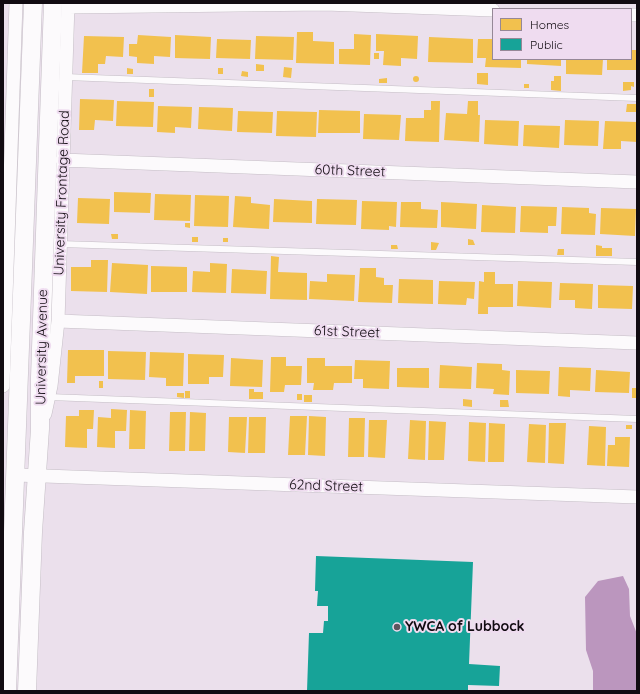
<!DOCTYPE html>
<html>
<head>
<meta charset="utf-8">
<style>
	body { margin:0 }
	#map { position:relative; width:640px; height:694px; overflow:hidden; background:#ebe0ec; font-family:Quicksand,sans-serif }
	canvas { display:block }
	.frame { position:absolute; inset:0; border:4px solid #110b11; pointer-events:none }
	.legend { position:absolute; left:492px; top:8px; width:140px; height:52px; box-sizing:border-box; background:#efdcf0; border:1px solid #968897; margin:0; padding:5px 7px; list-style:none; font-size:12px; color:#110b11 }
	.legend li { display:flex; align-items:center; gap:8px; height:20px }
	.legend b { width:20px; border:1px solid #968897 }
</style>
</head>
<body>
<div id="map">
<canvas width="640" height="694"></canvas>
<div class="frame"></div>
<ul class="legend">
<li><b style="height:11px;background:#f2c14e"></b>Homes</li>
<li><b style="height:11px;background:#17a398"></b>Public</li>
</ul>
</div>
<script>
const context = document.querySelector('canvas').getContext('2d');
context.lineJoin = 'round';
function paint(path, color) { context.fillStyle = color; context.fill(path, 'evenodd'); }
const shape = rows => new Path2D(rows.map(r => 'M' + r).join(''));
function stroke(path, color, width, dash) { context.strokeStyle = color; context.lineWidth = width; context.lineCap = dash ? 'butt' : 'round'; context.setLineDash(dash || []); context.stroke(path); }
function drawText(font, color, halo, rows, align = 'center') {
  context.font = font + ' Quicksand,sans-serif'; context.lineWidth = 4; context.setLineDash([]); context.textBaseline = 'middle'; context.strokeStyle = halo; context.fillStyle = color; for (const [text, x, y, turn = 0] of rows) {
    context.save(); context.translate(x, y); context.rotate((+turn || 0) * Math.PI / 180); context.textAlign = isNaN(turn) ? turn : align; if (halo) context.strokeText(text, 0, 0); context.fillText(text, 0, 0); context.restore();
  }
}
const water = shape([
	[623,576,629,589,630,616,637,634,637,691,593,691,593,671,586,650,585,597,598,581]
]);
const homes = shape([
	[297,32,313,32,313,41,334,42,334,64,296,63],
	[354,34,371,35,370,65,339,64,339,49,354,49],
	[376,34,418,36,417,59,401,58,401,66,383,65,384,51,376,51],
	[138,35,171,37,170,57,154,56,154,64,137,63,137,57,129,56,129,44,137,44],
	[175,35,211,37,210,59,175,58],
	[84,36,124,37,123,57,106,56,105,64,98,64,98,73,82,73],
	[256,36,294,37,293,60,255,59],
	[429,37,473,39,473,63,428,62],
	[217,39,251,40,250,59,216,58],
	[478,39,493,39,493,59,521,59,521,68,485,67,486,58,477,58],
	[631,50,637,50,637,70,607,70,607,59,631,59],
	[374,53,379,53,379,59,374,59],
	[527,59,561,59,561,66,527,64],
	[566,59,603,59,602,75,566,74],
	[256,64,264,65,264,71,256,71],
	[284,67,292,68,291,78,283,77],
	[127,68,133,69,133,74,127,74],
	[218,68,223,68,223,74,218,74],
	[242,71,248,72,248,77,241,76],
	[477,73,488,73,488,85,477,84],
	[554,76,561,76,561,91,551,90,551,81,554,81],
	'413 79a3 3 0 1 1 6 0a3 3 0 1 1-6 0Z',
	[387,78,387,83,379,83,379,79],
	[623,82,634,82,634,87,631,86,631,90,623,91],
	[524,84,529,84,529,88,524,88],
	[149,89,154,89,154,97,149,97],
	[80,99,114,100,113,121,95,120,94,130,79,130],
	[117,101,154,102,153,127,116,126],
	[431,101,440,101,439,142,405,141,406,118,424,118,424,110,431,110],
	[468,101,478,101,478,115,480,115,479,142,444,140,446,113,467,114],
	[627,104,637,104,637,112,626,112],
	[158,106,192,107,191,128,175,127,175,133,157,132],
	[199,107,233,108,232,131,198,129],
	[319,110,360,111,360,133,318,133],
	[238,111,273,112,272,133,237,132],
	[277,111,317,112,316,137,276,136],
	[364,114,401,115,399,140,363,139],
	[485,120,519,121,518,146,484,144],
	[565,120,599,121,598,146,564,145],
	[605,121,637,122,637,142,621,141,621,149,603,149],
	[524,125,560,126,559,148,523,146],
	[114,192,151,193,150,213,114,212],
	[155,194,191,195,190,221,154,220],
	[195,195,229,196,228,227,194,226],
	[235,196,251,197,251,203,270,205,269,229,233,227],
	[78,198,110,199,109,224,77,223],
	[274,199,312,201,312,223,273,222],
	[317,199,357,200,356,225,316,224],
	[362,201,397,202,396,227,389,226,389,230,361,229],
	[401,202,421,202,421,209,438,210,437,228,400,227],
	[441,202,477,204,476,229,441,227],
	[482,205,516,207,515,233,481,232],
	[521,206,557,207,556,226,548,226,548,233,520,232],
	[562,207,589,208,589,213,596,214,595,235,561,234],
	[601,208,636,209,635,236,600,234],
	[185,223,190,223,190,228,185,227],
	[111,234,118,234,118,239,112,239],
	[192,237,198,237,198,242,192,242],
	[223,238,228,238,228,242,223,242],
	[468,239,473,240,475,245,468,245],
	[431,242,439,243,436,250,431,250],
	[391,245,397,245,398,249,391,249],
	[596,245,602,246,602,248,612,248,612,256,596,256],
	[558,249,564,249,564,255,557,255],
	[271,256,279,257,278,272,307,273,307,300,270,299],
	[91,260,108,260,107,292,71,291,71,267,91,267],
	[112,263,148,265,147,294,110,292],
	[210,263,227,264,226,293,192,292,193,271,210,272],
	[151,266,187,267,187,292,151,292],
	[360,268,376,268,376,277,384,278,384,285,393,285,392,303,358,302],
	[232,269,267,271,266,294,231,293],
	[484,272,495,272,495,284,513,284,513,307,488,307,488,314,478,314,479,281,484,282],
	[327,274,355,275,354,301,309,299,310,281,327,282],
	[399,279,433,280,433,304,398,303],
	[439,281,475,282,474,299,467,298,466,305,438,304],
	[518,281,552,282,551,308,517,306],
	[560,283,593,284,592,309,575,308,575,300,559,300],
	[598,285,633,286,632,309,598,308],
	[68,350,104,350,104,376,75,376,75,383,67,383],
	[108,351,146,352,145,380,108,379],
	[150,352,184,353,183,386,166,386,166,378,149,377],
	[188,354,224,355,223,377,209,377,209,384,188,384],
	[271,357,286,357,286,366,302,366,301,385,285,385,284,392,270,392],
	[231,358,263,360,262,387,230,386],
	[307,358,325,358,325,366,352,366,352,383,334,383,333,390,313,390,314,383,307,383],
	[355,360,390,361,389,389,363,388,363,379,354,379],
	[477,363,502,364,502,370,510,371,509,395,493,394,494,389,476,388],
	[440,365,472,367,471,389,439,388],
	[559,367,591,368,590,391,570,390,570,397,558,396],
	[397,368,429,368,429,388,397,387],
	[516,370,550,371,549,394,516,393],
	[596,370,630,372,629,393,595,392],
	[99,381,103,381,103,388,99,388],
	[632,388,636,388,636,398,632,398],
	[249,389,254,389,254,392,263,392,263,399,249,399],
	[185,391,190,391,190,398,185,398],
	[177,393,184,393,184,398,177,397],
	[297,394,302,394,302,400,297,400],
	[304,395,312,395,312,402,304,402],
	[463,399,472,400,472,407,463,406],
	[500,400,508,400,509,407,500,407],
	[111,409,127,410,126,431,115,431,115,448,97,447,98,417,111,418],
	[79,410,94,410,93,429,87,429,87,448,65,447,66,416,79,416],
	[130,410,146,411,145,449,129,449],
	[170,412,186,412,185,451,169,451],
	[190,412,206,413,205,451,189,451],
	[290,416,307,416,305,455,288,455],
	[309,416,326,417,325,456,308,455],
	[229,417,247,417,245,453,228,452],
	[249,417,266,417,265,453,248,453],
	[349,418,365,418,364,457,348,457],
	[369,420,387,420,385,458,368,457],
	[410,420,426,421,425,460,408,459],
	[429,421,446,422,444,460,428,460],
	[469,422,486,423,485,462,468,461],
	[489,423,505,424,504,462,488,462],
	[549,423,566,423,564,464,548,463],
	[529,424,546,425,545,463,527,462],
	[626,425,632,425,632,429,626,429],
	[589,426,606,427,605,466,587,465],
	[615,437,630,437,629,467,607,466,608,445,615,445]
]);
const public = shape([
	[316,556,473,562,469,664,500,666,499,686,468,685,468,691,307,691,309,633,323,633,324,621,328,621,328,606,317,606,318,591,315,591]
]);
const service = shape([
	[65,77,637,98],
	[60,244,637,262],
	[49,397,637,419]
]);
const minor = shape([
	[68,7,325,4,493,10],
	[631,15,637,15],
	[62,160,637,182],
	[58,321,637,343],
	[3,386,16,3],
	[45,414,51,386,58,321,68,3],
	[16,475,637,497]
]);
const secondary = shape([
	[7,691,33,3],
	[27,691,33,532,40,429,40,377,53,3]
]);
const markers = [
	[397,627,4,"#5d565e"]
];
const streetNames = [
	["60th Street",350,171,2],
	["University Frontage Road",62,193,-88],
	["61st Street",347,332,2],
	["University Avenue",42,347,-89],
	["62nd Street",326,486,2]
];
const poiNames = [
	["YWCA of Lubbock",405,627]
];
paint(water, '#bb96be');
paint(homes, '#f2c14e');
paint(public, '#17a398');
stroke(service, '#c4bdc5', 7);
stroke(minor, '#c4bdc5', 14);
stroke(secondary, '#c4bdc5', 19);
stroke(service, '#fcfafc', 6);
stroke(minor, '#fcfafc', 13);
stroke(secondary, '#fcfafc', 18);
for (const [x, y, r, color] of markers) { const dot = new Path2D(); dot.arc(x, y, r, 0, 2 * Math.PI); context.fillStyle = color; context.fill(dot); stroke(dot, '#efdcf0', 1.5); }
drawText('14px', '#110b11', '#efdcf0', streetNames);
drawText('bold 14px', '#110b11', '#efdcf0', poiNames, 'left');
</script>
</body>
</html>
